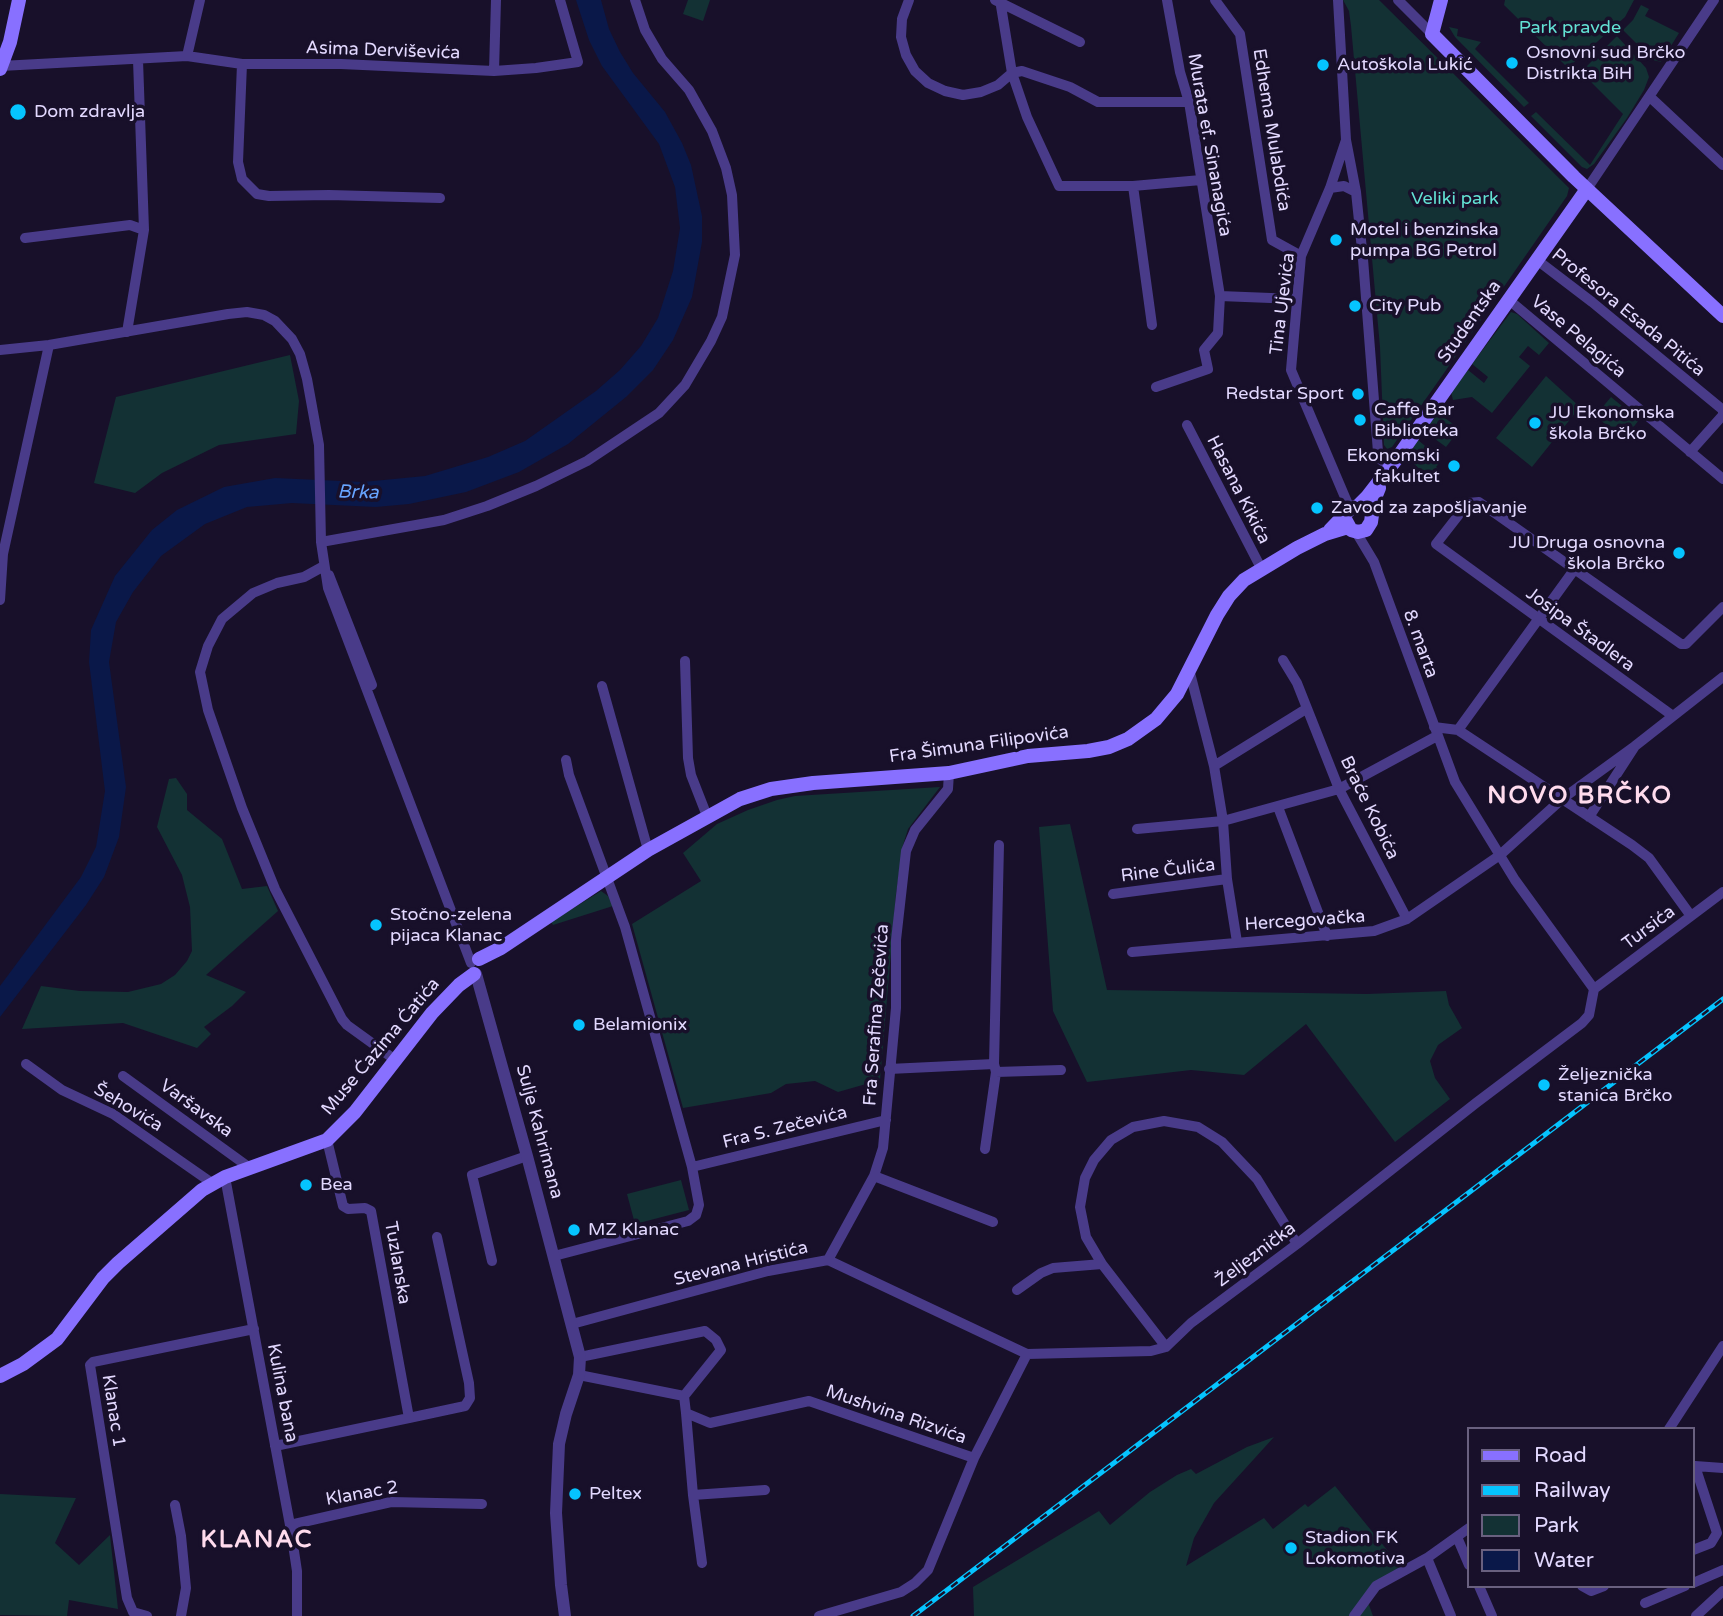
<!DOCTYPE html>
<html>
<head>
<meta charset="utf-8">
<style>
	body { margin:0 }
	#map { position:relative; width:1723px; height:1616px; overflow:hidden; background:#18102a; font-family:"Varela Round",sans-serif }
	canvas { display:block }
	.legend { position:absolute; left:1467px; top:1427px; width:228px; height:161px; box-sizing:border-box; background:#18102a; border:2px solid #69607f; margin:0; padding:9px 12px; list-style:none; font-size:21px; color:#e3d9ff }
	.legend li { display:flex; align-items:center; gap:14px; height:35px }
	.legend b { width:35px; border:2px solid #69607f }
</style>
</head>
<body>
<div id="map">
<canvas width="1723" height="1616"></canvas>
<ul class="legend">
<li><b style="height:9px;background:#8870ff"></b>Road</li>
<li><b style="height:9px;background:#05c4ff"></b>Railway</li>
<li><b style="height:19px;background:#133134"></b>Park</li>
<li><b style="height:19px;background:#0a1849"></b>Water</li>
</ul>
</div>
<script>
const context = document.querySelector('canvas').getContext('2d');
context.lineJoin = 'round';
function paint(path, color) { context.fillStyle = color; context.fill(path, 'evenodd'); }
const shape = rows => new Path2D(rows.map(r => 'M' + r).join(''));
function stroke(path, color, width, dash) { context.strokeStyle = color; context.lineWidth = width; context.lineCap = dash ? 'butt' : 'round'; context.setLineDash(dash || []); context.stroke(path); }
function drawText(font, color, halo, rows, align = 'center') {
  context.font = font + ' "Varela Round",sans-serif'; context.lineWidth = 7; context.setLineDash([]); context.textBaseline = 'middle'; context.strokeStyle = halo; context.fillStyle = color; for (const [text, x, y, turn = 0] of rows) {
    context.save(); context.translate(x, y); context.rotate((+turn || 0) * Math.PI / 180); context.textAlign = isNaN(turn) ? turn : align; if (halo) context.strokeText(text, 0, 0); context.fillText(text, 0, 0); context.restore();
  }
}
const green = shape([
	[688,0,710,0,703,21,683,14],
	[1343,0,1379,0,1569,188,1567,196,1444,373,1392,447,1387,449,1384,445,1380,347,1351,26,1349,11],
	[1505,0,1634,0,1625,17,1570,66,1565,65,1504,5],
	[1641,5,1649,9,1645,16,1679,33,1661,62,1653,60,1623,30,1633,20],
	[1449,27,1458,29,1457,36,1481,42,1475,49,1529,103,1524,107,1455,37],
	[1617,36,1646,68,1649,77,1644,90,1627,118,1594,164,1587,169,1582,167,1531,116,1536,112,1590,165,1623,114,1581,72],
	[1511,312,1517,314,1549,343,1539,355,1528,346,1519,357,1530,366,1492,413,1472,397,1453,400,1451,392,1468,370,1484,383,1488,377,1472,364],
	[290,355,299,401,296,434,219,445,162,473,135,493,94,483,116,397],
	[1546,376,1580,407,1532,467,1496,438],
	[1611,397,1639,420,1624,439,1595,416],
	[1438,413,1460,429,1446,447,1424,431],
	[1418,440,1442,460,1436,467,1440,470,1432,480,1406,457],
	[176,778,187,794,187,810,222,839,242,889,267,886,278,911,206,975,246,992,232,1006,204,1027,211,1034,197,1048,123,1023,22,1029,41,986,80,991,128,992,161,984,175,975,187,961,192,951,190,907,182,875,157,827,169,779],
	[940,787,908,829,903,845,896,894,880,1080,838,1092,815,1081,786,1084,771,1093,683,1108,632,924,701,881,683,853,717,824,748,810,777,800,795,796],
	[1070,824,1107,990,1367,994,1446,991,1449,1005,1462,1028,1438,1045,1430,1061,1435,1078,1450,1099,1395,1142,1306,1024,1244,1075,1191,1070,1087,1082,1053,1011,1039,827],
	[601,891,608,896,613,906,553,925,551,922],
	[681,1180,689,1210,635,1224,627,1194],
	[1274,1437,1214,1503,1194,1538,1186,1566,1264,1518,1273,1529,1305,1504,1308,1507,1335,1486,1401,1567,1365,1594,1373,1616,974,1616,973,1587,1099,1511,1110,1525,1150,1492,1177,1475,1191,1469,1196,1474,1247,1447],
	[0,1494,76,1498,55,1543,79,1565,110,1535,118,1609,69,1600,67,1616,0,1615]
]);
const water = shape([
	[576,0,601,0,609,29,620,52,633,73,665,112,682,143,691,165,702,216,702,242,692,297,673,340,653,370,626,397,568,444,519,472,466,492,409,504,376,507,292,503,247,507,205,524,161,556,133,592,116,622,109,662,126,787,119,837,104,877,86,905,0,1017,0,986,81,877,96,847,105,791,89,662,91,630,115,576,152,530,177,510,224,487,275,478,363,482,425,476,488,457,525,441,596,391,620,370,641,346,658,318,673,271,680,228,675,187,659,144,602,66,589,40]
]);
const minor = shape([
	[909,0,902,19,901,37,906,55,915,71,928,83,945,91,963,95,981,92,998,85,1012,73,1022,71,1070,87,1098,102,1189,102],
	[995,0,1080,42],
	[1000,0,1012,73,1027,117,1059,186,1133,186,1201,180],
	[1167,0,1180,72,1189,102,1220,296],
	[1215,0,1240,34,1272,240,1301,256],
	[1338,0,1346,140,1356,192,1363,259,1378,452,1380,459,1385,463,1395,460],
	[1398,0,1432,34],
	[187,56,200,0],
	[138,60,144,230],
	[242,64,238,162,242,179,257,194,269,196,329,195,440,198],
	[1,66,187,56,242,64,341,64,494,71,536,68,578,62,560,0],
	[494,71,496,0],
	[1650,97,1723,165],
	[1346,140,1330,188,1301,256,1291,370,1350,509],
	[1133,186,1152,325],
	[1330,188,1344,186,1356,192],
	[1587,189,1714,0],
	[25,238,130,225,144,230,127,332],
	[1537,260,1592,302,1723,410,1723,415,1690,452],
	[1509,300,1723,479],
	[0,350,49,345,228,314,247,312,264,315,275,321,292,339,300,354,307,379,319,445,321,542,328,588,471,963],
	[1156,387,1208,369,1204,350,1218,333,1220,296,1296,299],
	[1187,425,1261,568],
	[321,542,444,520,487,506,536,486,587,461,659,413,685,385,711,341,722,317,735,255,732,195,726,168,712,131,689,90,662,59,645,30,635,0],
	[324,566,304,577,277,583,253,593,222,619,208,646,200,672,208,710,242,808,275,889,342,1019,347,1025,394,1059],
	[329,575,372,685],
	[0,600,3,554,49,345],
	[1283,660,1297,683,1339,789,1407,919],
	[685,661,688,758,691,775,707,816],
	[1190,673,1214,766,1223,821,1227,879,1237,942],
	[602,686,648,850],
	[1673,716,1436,544,1468,503,1479,502,1681,644,1686,644,1723,607],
	[1434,727,1458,730,1632,845,1649,858,1691,916],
	[1458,730,1574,570],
	[1214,766,1306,709],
	[1278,807,1327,936],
	[1589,817,1635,746,1723,677],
	[1137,829,1223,821,1339,789,1437,736],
	[1113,894,1227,879],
	[1132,952,1374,931,1407,919,1500,855,1562,799,1635,746],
	[1594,989,1723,892],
	[26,1064,62,1090,113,1114,212,1183],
	[889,1069,994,1064],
	[996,1072,1061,1070],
	[123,1076,250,1168],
	[327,1140,343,1206,348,1209,365,1208,371,1211,409,1418,465,1406,470,1398,469,1383,437,1237],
	[985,1149,996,1072,994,1064,999,845],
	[692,1167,886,1120],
	[874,1176,993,1222],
	[225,1177,290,1525,297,1571,297,1616],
	[554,1256,688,1221,696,1215,699,1205,692,1167,625,927,569,775,566,760],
	[828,1260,874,1176,883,1148,896,1008,896,940,906,851,915,830,948,789,949,773],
	[492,1261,472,1175,527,1156],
	[1017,1290,1041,1273,1053,1268,1102,1264],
	[572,1324,768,1271,828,1260,1027,1354,1151,1351,1166,1347,1191,1323,1297,1244,1476,1103,1582,1023,1589,1015,1594,989,1515,880,1455,782,1374,562,1356,532],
	[1166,1347,1102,1264,1086,1237,1080,1207,1085,1178,1094,1160,1111,1140,1133,1127,1164,1121,1198,1127,1222,1142,1257,1179,1297,1244],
	[580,1357,705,1331,716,1340,721,1350,684,1396],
	[579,1375,684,1396,686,1413,710,1423,809,1401,974,1458],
	[686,1413,693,1495,702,1563],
	[1669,1429,1723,1346],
	[275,1446,409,1418],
	[693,1495,765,1490],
	[175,1505,181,1536,186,1588,181,1616],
	[290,1525,391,1502,482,1504],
	[1457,1537,1469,1565],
	[1693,1550,1711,1543,1717,1533,1695,1466,1723,1468],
	[1427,1558,1451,1616],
	[1693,1583,1723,1570],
	[1479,1586,1492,1616],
	[1582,1586,1591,1591,1604,1586],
	[1645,1603,1685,1586],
	[147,1616,133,1612,127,1598,90,1365,93,1362,254,1329],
	[819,1616,901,1592,915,1583,928,1570,974,1458,1027,1354],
	[1354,1616,1376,1586,1427,1558,1469,1528],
	[1696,1616,1723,1591]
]);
const tertiary = shape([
	[476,974,527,1156,580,1357,579,1375,566,1414,559,1444,556,1513,561,1585,565,1616]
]);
const secondary = shape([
	[1441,0,1432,34,1574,177,1723,316],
	[0,69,10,42,19,0],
	[1345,519,1351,530,1358,532,1366,530,1371,522,1374,500,1379,488],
	[1330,530,1350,509,1358,506,1367,497,1398,457,1587,189],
	[479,959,501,948,648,850,740,799,771,789,813,783,949,773,1028,756,1088,751,1109,747,1128,739,1156,719,1177,694,1217,615,1229,596,1244,580,1297,548,1325,534,1348,527],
	[0,1376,23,1364,57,1339,103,1278,118,1263,202,1190,225,1177,327,1140,355,1112,432,1013,459,985,474,974]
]);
const rail = shape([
	[913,1616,1723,999]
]);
const markers = [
	[1512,63,7,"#05c4ff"],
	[1323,65,7,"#05c4ff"],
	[18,112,9,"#05c4ff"],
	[1336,240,7,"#05c4ff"],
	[1355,306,7,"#05c4ff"],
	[1358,394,7,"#05c4ff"],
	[1360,420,7,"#05c4ff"],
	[1535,423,7,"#05c4ff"],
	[1454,466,7,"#05c4ff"],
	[1317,508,7,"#05c4ff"],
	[1679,553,7,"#05c4ff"],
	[376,925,7,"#05c4ff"],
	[579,1025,7,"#05c4ff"],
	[1544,1085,7,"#05c4ff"],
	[306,1185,7,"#05c4ff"],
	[574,1230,7,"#05c4ff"],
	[575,1494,7,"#05c4ff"],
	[1291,1548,7,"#05c4ff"]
];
const parkNames = [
	["Park pravde",1570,28],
	["Veliki park",1455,199]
];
const streetNames = [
	["Asima Derviševića",383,51,2],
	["Edhema Mulabdića",1271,130,81],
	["Murata ef. Sinanagića",1209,145,80],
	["Tina Ujevića",1283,304,-83],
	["Profesora Esada Pitića",1628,313,39],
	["Studentska",1470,322,-55],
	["Vase Pelagića",1578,337,40],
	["Hasana Kikića",1238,490,63],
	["Josipa Štadlera",1580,630,36],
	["8. marta",1420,644,70],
	["Fra Šimuna Filipovića",979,745,-8],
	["Braće Kobića",1369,808,64],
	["Rine Čulića",1168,871,-7],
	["Hercegovačka",1305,921,-4],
	["Tursića",1649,928,-37],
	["Fra Serafina Zečevića",877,1015,-86],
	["Muse Ćazima Ćatića",381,1047,-50],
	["Šehovića",128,1108,31],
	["Varšavska",196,1109,36],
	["Fra S. Zečevića",785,1128,-14],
	["Sulje Kahrimana",539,1132,75],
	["Željeznička",1256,1255,-37],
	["Tuzlanska",397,1263,80],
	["Stevana Hristića",741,1264,-14],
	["Kulina bana",282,1393,79],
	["Klanac 1",113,1411,81],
	["Mushvina Rizvića",896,1415,19],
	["Klanac 2",362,1494,-10]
];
const poiNames = [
	["Osnovni sud Brčko",1526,53],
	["Distrikta BiH",1526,74],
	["Autoškola Lukić",1337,65],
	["Dom zdravlja",34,112],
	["Motel i benzinska",1350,230],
	["pumpa BG Petrol",1350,251],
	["City Pub",1369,306],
	["Redstar Sport",1344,394,"right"],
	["Caffe Bar",1374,410],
	["Biblioteka",1374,431],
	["JU Ekonomska",1549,413],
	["škola Brčko",1549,434],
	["Ekonomski",1440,456,"right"],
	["fakultet",1440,477,"right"],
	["Zavod za zapošljavanje",1331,508],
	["JU Druga osnovna",1665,543,"right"],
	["škola Brčko",1665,564,"right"],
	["Stočno-zelena",390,915],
	["pijaca Klanac",390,936],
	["Belamionix",593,1025],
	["Željeznička",1558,1075],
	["stanica Brčko",1558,1096],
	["Bea",320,1185],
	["MZ Klanac",588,1230],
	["Peltex",589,1494],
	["Stadion FK",1305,1538],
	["Lokomotiva",1305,1559]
];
const waterNames = [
	["Brka",358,493,1]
];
const districtNames = [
	["NOVO BRČKO",1580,797],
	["KLANAC",257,1541]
];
paint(green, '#133134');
paint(water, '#0a1849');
stroke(minor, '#493b89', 10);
stroke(tertiary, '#493b89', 12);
stroke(secondary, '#8870ff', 14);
stroke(rail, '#05c4ff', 5);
stroke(rail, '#18102a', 2.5, [8]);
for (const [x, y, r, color] of markers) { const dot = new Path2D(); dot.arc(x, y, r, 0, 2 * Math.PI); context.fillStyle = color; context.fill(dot); stroke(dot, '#18102a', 2.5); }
drawText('18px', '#63e2d4', '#18102a', parkNames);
drawText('18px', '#e3d9ff', '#18102a', streetNames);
drawText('18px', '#e3d9ff', '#18102a', poiNames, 'left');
drawText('italic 19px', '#67a4ff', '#18102a', waterNames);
context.letterSpacing = '2px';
drawText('bold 24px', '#ffdbed', '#18102a', districtNames);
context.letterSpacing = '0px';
</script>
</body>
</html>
